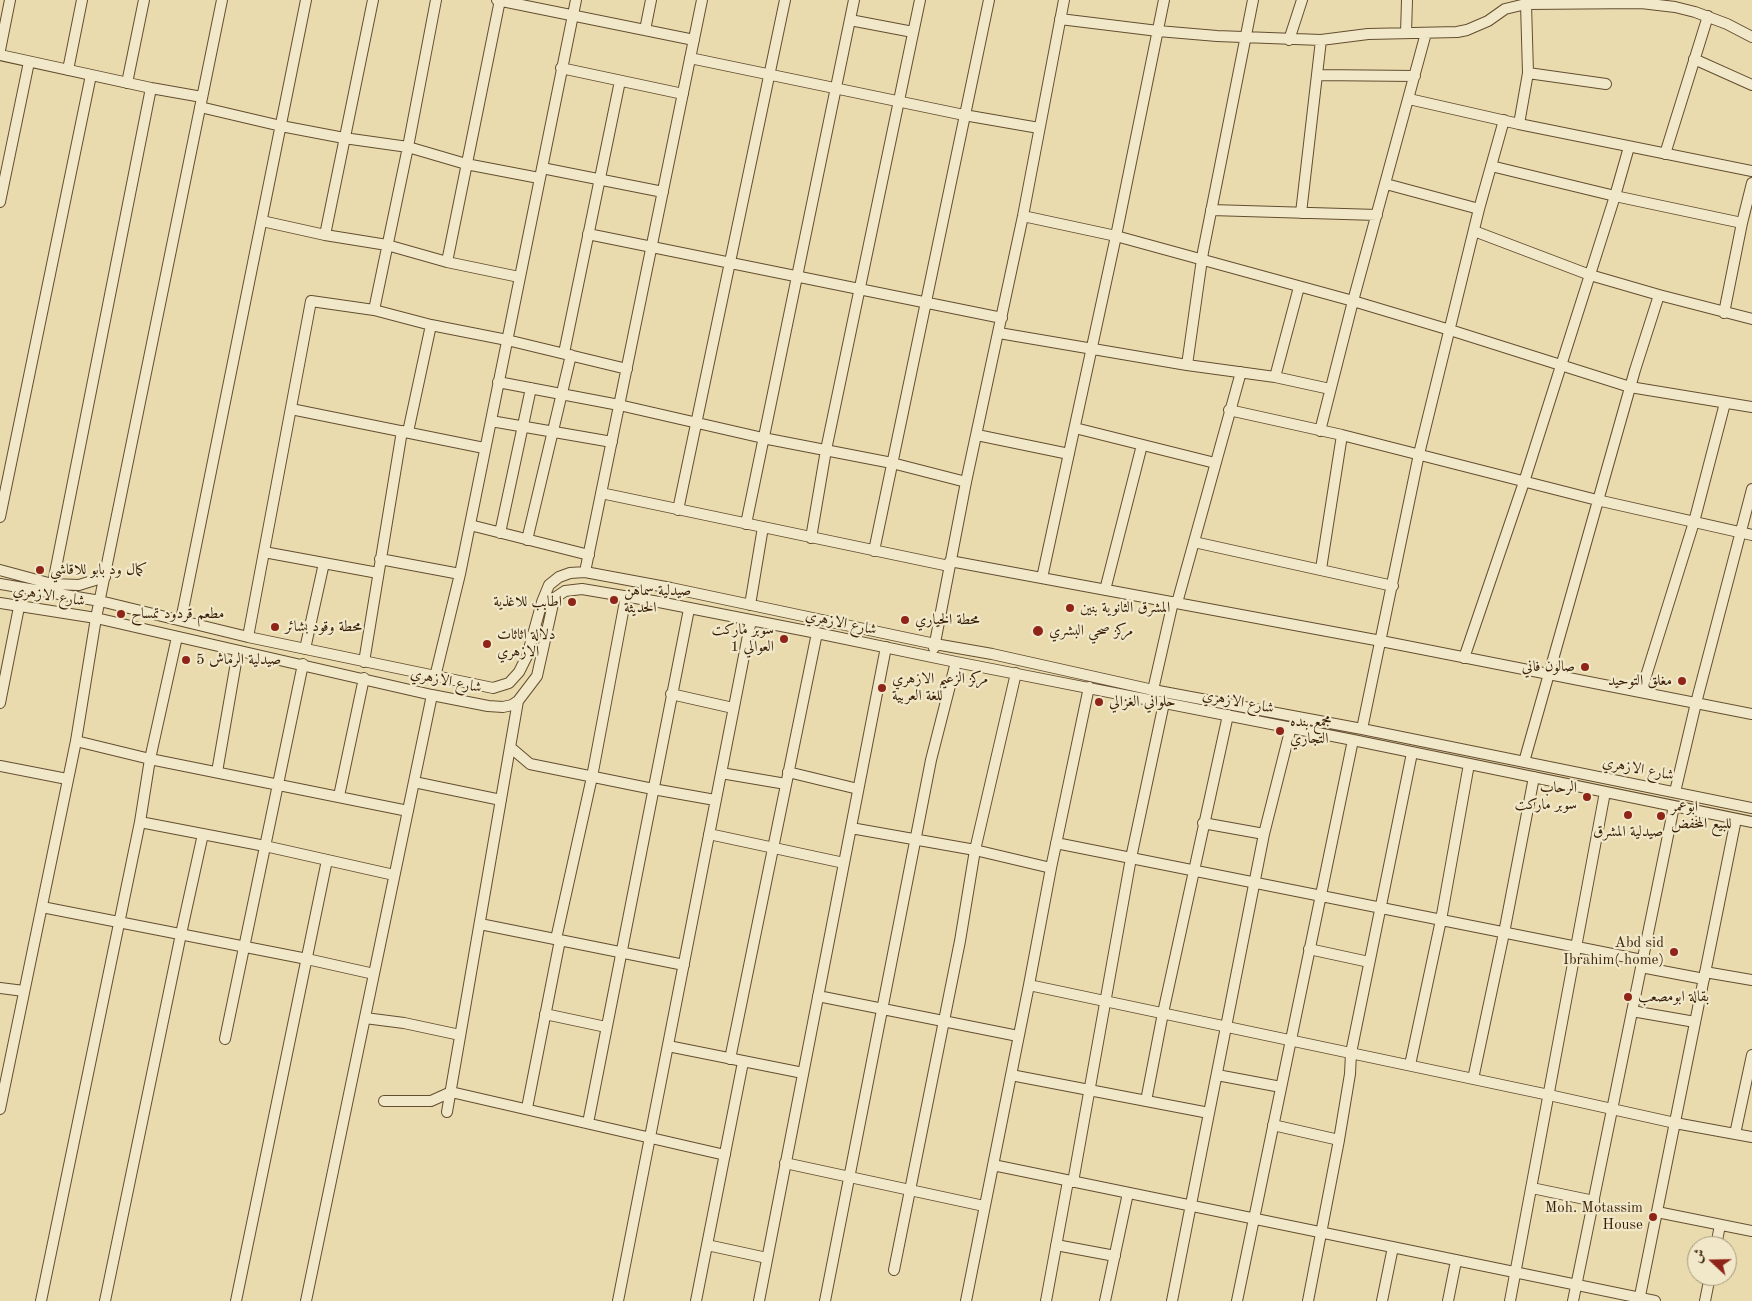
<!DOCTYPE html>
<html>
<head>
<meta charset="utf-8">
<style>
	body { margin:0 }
	#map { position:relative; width:1752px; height:1301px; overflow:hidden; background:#e9dbad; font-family:"Old Standard TT",Amiri,serif }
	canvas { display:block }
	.north { position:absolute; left:1687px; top:1236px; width:50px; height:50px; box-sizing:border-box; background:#f1e8ca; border:1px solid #a7987c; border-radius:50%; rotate:291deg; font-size:14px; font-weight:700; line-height:20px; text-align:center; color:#381f06 }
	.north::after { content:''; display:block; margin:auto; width:18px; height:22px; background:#8f2418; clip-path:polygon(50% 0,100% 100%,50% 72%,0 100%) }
</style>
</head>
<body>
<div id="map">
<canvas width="1752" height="1301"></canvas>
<div class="north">ش</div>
</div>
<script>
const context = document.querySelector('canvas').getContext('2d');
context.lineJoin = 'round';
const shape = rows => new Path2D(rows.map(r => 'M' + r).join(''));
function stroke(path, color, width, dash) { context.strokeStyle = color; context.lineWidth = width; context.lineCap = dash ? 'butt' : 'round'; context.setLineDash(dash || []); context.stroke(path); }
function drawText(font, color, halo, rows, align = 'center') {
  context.font = font + ' "Old Standard TT",Amiri,serif'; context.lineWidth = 4.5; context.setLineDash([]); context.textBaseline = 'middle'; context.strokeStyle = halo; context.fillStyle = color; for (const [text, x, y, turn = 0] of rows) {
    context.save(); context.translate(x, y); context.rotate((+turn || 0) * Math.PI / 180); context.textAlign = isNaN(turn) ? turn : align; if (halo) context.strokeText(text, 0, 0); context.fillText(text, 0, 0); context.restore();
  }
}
const minor = shape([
	[497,0,694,40],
	[1060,19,1158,31,1217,36,1321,40,1368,34,1457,32,1467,30,1488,21,1505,9,1526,4,1641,3,1675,7,1695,12,1727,24,1752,37],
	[850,20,913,32],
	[645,30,651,0],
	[1406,33,1407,0],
	[1289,40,1302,0],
	[0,50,10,0],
	[0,55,151,88,202,97],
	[690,58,964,115,1039,128],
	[1694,59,1752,85],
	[561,68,683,94],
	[68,70,82,0],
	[1528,73,1606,84],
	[1317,75,1415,76],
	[127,83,144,0],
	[1409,99,1519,124,1752,171],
	[200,107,281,126,344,138,408,147,466,164,539,178],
	[1519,124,1528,73,1526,4],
	[1665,154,1708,16],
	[1491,166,1615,196,1742,223],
	[542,168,663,192],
	[1386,184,1479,209],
	[0,202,29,62],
	[1211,210,1377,215],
	[1301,213,1321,40],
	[1023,216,1116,236,1353,301,1450,330,1630,387,1752,407],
	[262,221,325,235,387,245,447,262,519,277],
	[1474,231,1590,275,1659,295,1752,319],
	[588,234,1002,318],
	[325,235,373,0],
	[447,262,500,0],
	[374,310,408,147,436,0],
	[1724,313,1742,223,1752,183],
	[999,333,1187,365,1275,377,1330,389],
	[564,353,620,81],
	[1187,365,1203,252,1253,0],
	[1275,377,1299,287],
	[498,382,619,405,763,438,892,463,966,482],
	[291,409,484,448],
	[1229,410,1342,435,1597,500,1752,535],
	[491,421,612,442],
	[1075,428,1215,463],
	[1320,431,1353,301,1426,33],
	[408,432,431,325],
	[977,435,1069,454],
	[601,493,949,566],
	[678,510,785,0],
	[0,517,91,75],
	[746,524,854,0],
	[470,525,589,555],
	[500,533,531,388],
	[811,538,826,450,920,0],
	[527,540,571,355],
	[1194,542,1393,586],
	[874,551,989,0],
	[264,552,378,573],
	[380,559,460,574],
	[950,561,1381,641,1752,714],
	[1321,569,1342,435],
	[0,570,52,584,79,585,105,577],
	[585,572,702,0],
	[1042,578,1116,236,1164,0],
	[0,584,100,601,248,637,493,688,509,683,519,672,527,656,542,602,549,585,559,577,570,573,585,572,671,588,935,644,992,654,1153,690,1362,729,1752,808],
	[1105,590,1142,445],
	[51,593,151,88],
	[0,603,96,618,432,695,488,706,503,707,512,705,518,701,537,676,553,604,556,597,565,591,582,589,659,602,817,633,956,662,1353,740,1752,822],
	[1177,603,1241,372],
	[750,605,763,527],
	[181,620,306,0],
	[248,637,311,301,374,310,431,325,507,340,627,369],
	[934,648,966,482,1023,216,1064,0],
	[305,649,324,563],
	[1464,658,1524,482,1615,196,1629,147],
	[364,662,402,431],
	[435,677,460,574,576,0],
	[1153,690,1173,602],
	[1641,692,1694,522,1725,403],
	[671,694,733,708],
	[0,703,19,607],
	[1362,729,1419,454,1479,209,1504,120],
	[76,741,150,759,408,811],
	[510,747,530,764,653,789,715,800],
	[1524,762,1635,370,1659,295],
	[0,766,67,779],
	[217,772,238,651],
	[788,772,858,789],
	[721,773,786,784],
	[414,782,501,800],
	[1675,792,1696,703,1752,489],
	[339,796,364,678],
	[140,822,265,846,394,875],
	[1203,823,1264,834],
	[851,828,975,850,1051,868],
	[709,834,844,863],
	[1056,843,1642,960],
	[42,907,307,959,374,974],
	[480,924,684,965],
	[556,939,592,777,626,596],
	[1309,949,1369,962],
	[1641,967,1704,979],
	[1705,972,1752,980],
	[1029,985,1549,1095,1675,1123,1752,1137],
	[0,988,24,991],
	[818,996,1018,1036],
	[1632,1011,1695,1022],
	[545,1014,606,1027],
	[365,1018,404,1023,460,1035],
	[225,1039,303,664],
	[668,1046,803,1073],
	[730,1059,817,633],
	[1410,1065,1441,920,1469,764],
	[1011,1075,1209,1113],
	[1217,1075,1281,1087],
	[1473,1079,1504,933,1534,777],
	[384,1101,431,1101,451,1092,725,1155],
	[1146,1101,1163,1013,1228,715],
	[527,1108,560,940],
	[0,1109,76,741,96,618,222,0],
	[447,1112,518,701],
	[588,1123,689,609],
	[1273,1125,1339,1140],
	[1735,1134,1752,1055],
	[785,1163,984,1206],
	[993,1165,1655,1301],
	[1073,1182,1131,858,1164,703],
	[1532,1188,1594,1201],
	[1657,1212,1752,1231],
	[707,1245,767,1258],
	[1056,1245,1115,1256],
	[1716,1246,1720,1225],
	[894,1270,960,941,975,850,1016,673],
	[41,1301,140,822,150,759,177,637],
	[105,1301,181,934,203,834],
	[236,1301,327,860],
	[306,1301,432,695],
	[618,1301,751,620],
	[696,1301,743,1062],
	[759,1301,886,647],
	[825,1301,931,760,956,662],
	[966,1301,1029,985,1051,868,1089,687],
	[1046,1301,1068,1181],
	[1105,1301,1128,1193],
	[1172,1301,1264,834,1291,727],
	[1237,1301,1353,740],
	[1308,1301,1339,1140,1350,1074,1351,1053,1412,753],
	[1382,1301,1393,1247],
	[1448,1301,1456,1261],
	[1510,1301,1605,792],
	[1573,1301,1674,806],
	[1639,1301,1736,819],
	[1705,1301,1710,1276]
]);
const markers = [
	[40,570,5,"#8f2418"],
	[614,600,5,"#8f2418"],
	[572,602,5,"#8f2418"],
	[1070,608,5,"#8f2418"],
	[121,614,5,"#8f2418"],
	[905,620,5,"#8f2418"],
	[275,627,5,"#8f2418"],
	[1038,631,6,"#8f2418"],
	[784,639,5,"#8f2418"],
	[487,644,5,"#8f2418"],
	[186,660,5,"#8f2418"],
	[1585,667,5,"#8f2418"],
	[1682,681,5,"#8f2418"],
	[882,688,5,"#8f2418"],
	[1099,702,5,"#8f2418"],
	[1280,731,5,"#8f2418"],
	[1587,797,5,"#8f2418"],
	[1628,815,5,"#8f2418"],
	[1661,816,5,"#8f2418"],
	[1674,952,5,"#8f2418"],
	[1628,997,5,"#8f2418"],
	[1653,1217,5,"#8f2418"]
];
const poiNames = [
	["كمال ود بابو للاقاشي",50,570],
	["صيدلية سماهن",624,591],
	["الحديثة",624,608],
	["اطابب للاغذية",562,602,"right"],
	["المشرق الثانوية بنين",1080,608],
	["مطعم قردود تمساح",131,614],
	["محطة الخياري",915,620],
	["محطة وقود بشائر",285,627],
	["سوبر ماركت",774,630,"right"],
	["العوالي 1",774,647,"right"],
	["مركز صحي البشري",1049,631],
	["دلالة اثاثات",497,635],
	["الازهري",497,652],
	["صيدلية الرماش 5",196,660],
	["صالون فاني",1575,667,"right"],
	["مركز الزعيم الازهري",892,679],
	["للغة العربية",892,696],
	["مغلق التوحيد",1672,681,"right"],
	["حلواني الغزالي",1109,702],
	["مجمع بنده",1290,722],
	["التجاري",1290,739],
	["الرحاب",1577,788,"right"],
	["سوبر ماركت",1577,805,"right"],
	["ابوعمر",1671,807],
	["للبيع المخفض",1671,824],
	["صيدلية المشرق",1628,832,"center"],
	["Abd sid",1664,943,"right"],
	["Ibrahim( home)",1664,960,"right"],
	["بقالة ابومصعب",1638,997],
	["Moh. Motassim",1643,1208,"right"],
	["House",1643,1225,"right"]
];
const streetNames = [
	["شارع الازهري",49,596,9],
	["شارع الازهري",841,623,12],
	["شارع الازهري",446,681,12],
	["شارع الازهري",1238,702,11],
	["شارع الازهري",1638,769,11]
];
stroke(minor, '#644e30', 12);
stroke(minor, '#f1e8ca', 10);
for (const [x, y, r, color] of markers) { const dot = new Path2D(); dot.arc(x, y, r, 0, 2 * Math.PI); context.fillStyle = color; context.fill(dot); stroke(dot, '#f1e8ca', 2); }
drawText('15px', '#381f06', '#f1e8ca', poiNames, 'left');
drawText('15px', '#381f06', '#f1e8ca', streetNames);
</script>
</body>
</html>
